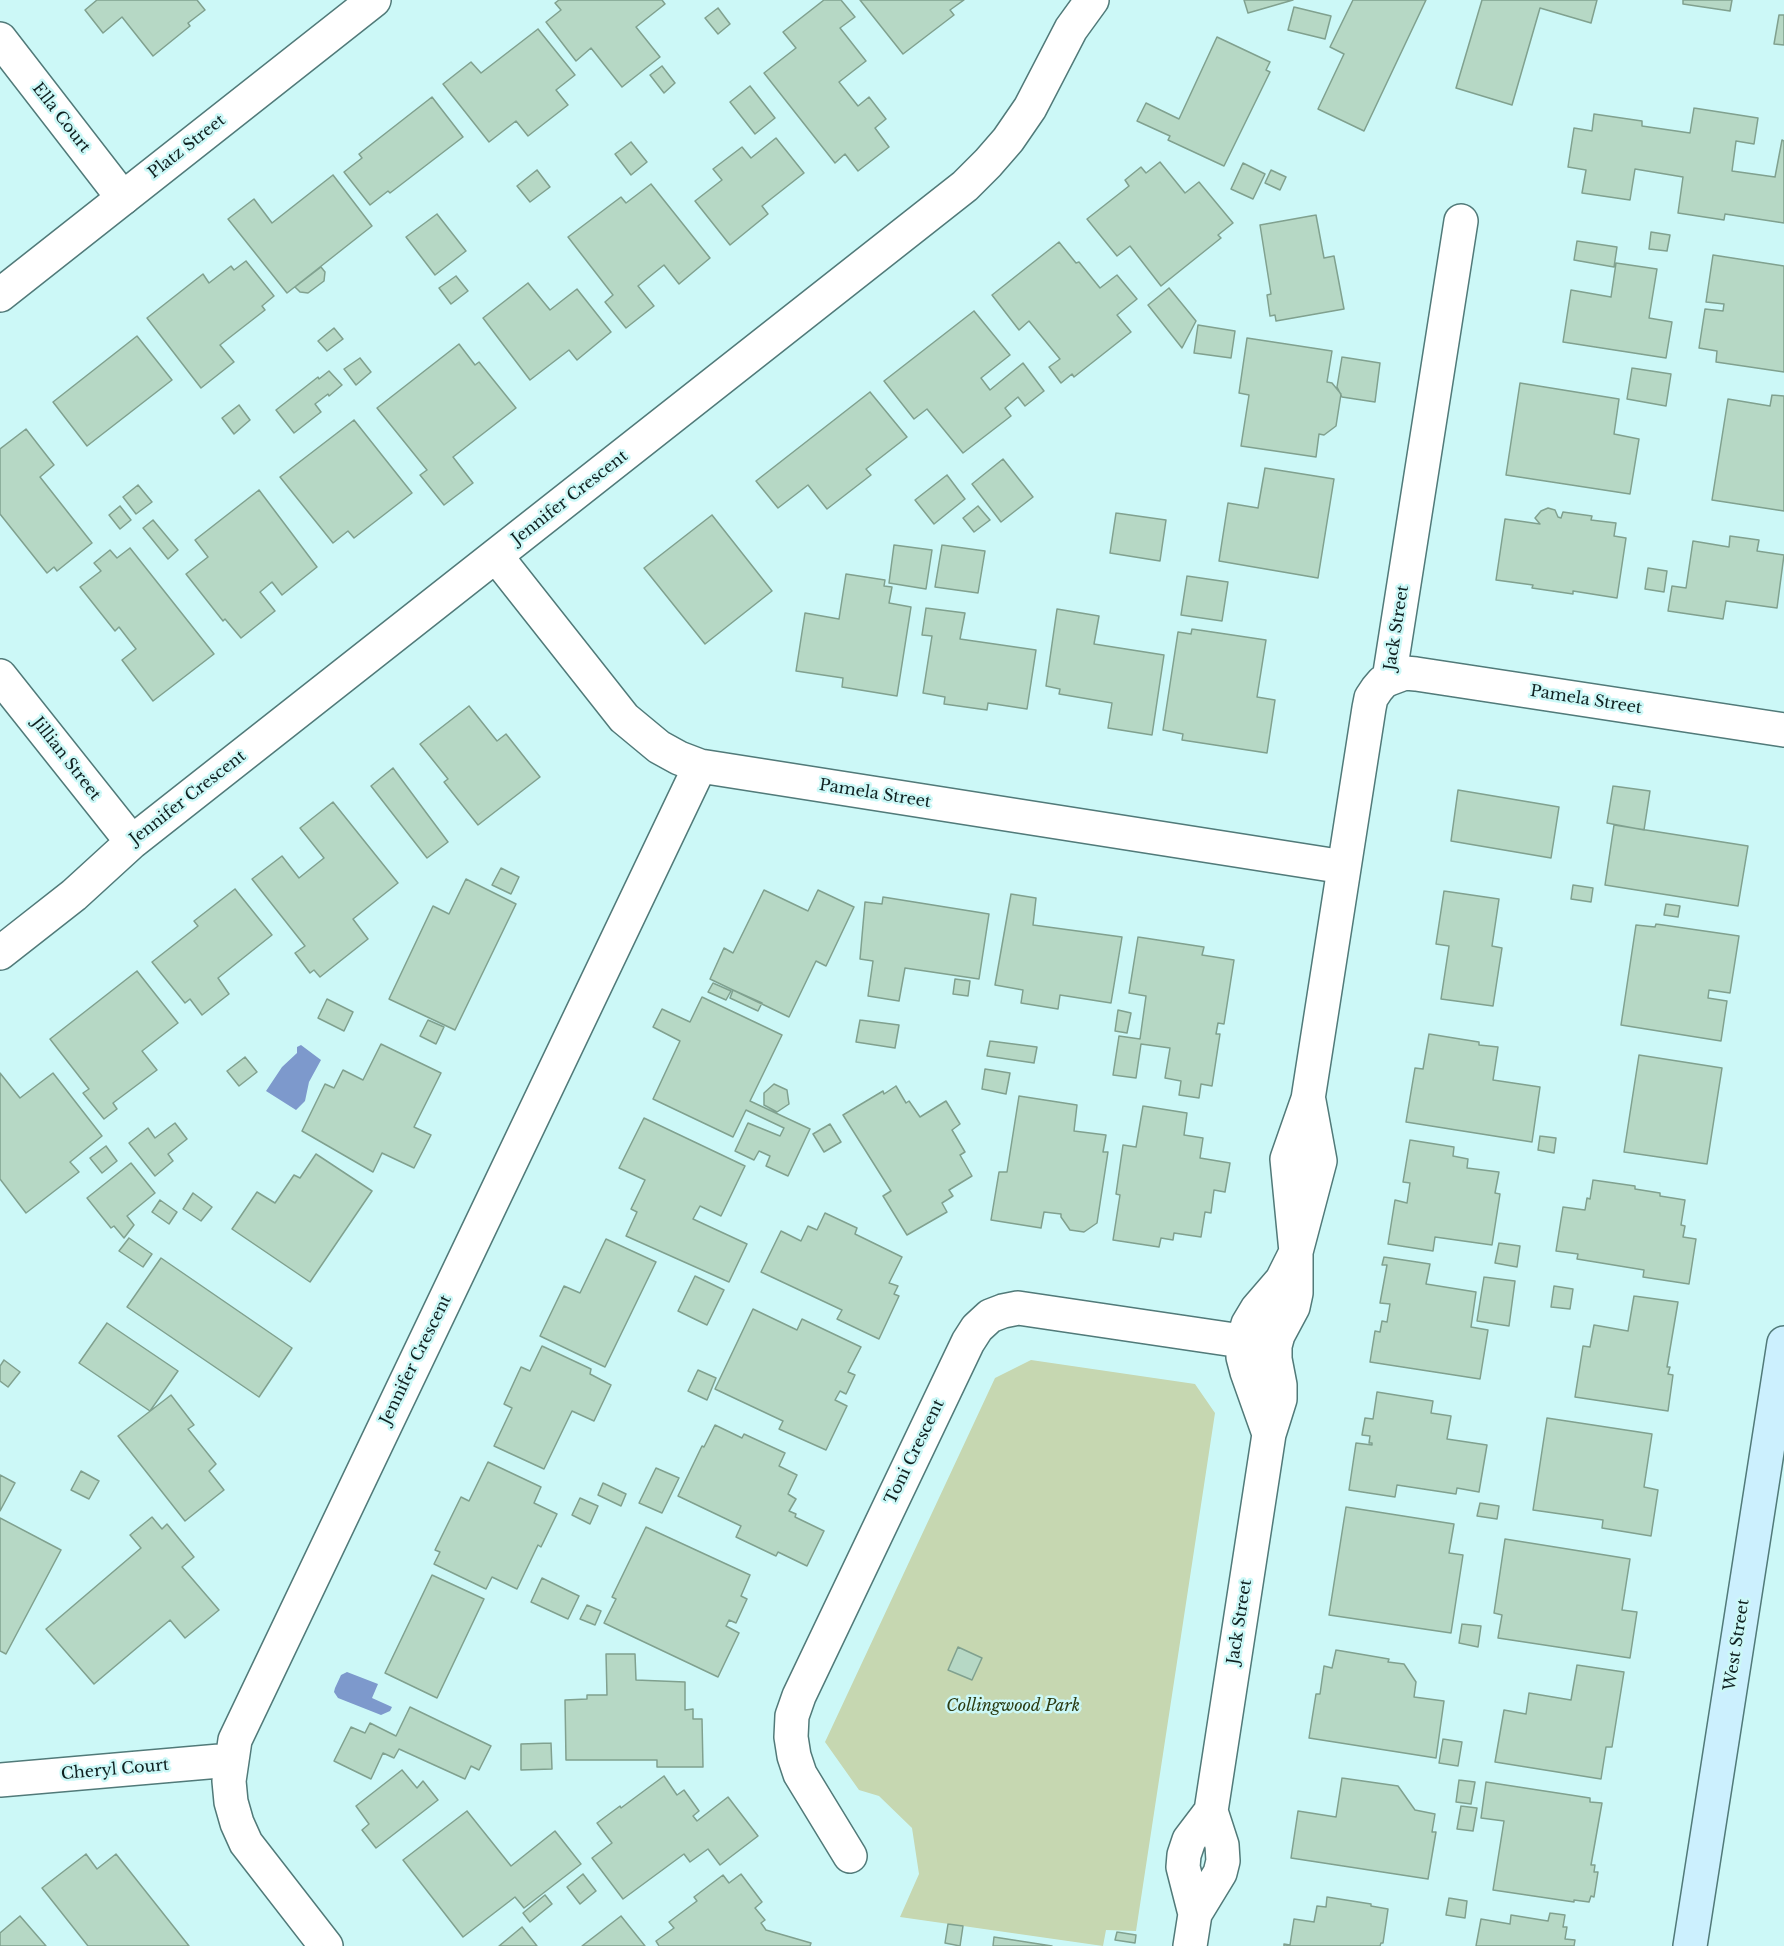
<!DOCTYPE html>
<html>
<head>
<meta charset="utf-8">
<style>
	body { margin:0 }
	canvas { display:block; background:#ccf8f7 }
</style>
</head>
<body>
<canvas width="1784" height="1946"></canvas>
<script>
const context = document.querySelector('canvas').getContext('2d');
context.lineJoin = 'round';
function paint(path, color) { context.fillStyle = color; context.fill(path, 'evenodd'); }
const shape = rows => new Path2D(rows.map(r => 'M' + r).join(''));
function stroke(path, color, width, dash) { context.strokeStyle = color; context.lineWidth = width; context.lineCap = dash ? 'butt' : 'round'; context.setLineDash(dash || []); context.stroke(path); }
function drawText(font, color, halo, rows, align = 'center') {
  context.font = font + ' "Libre Baskerville",serif'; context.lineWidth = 5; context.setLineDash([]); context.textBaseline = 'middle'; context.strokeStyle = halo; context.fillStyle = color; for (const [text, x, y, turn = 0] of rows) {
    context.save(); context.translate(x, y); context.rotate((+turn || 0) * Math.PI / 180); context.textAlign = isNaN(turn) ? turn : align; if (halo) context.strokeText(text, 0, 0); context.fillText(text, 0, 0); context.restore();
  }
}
const green = shape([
	[1031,1360,1195,1384,1215,1413,1136,1931,1106,1930,1103,1946,900,1917,919,1874,912,1828,879,1796,859,1790,825,1742,995,1378]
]);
const water = shape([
	[301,1045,321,1060,309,1082,305,1101,296,1110,266,1091,282,1067,297,1053,297,1047],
	[347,1672,378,1684,372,1698,392,1707,390,1711,381,1715,338,1698,334,1692,335,1688,341,1675]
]);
const building = shape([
	[97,0,197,0,205,10,188,23,190,26,153,56,122,17,103,33,85,10,97,0],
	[559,0,662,0,665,4,636,27,660,57,622,87,591,48,576,61,546,22,561,10,555,3,559,0],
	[824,0,841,0,855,17,840,28,866,61,839,82,858,106,869,97,886,119,875,128,889,147,858,171,845,154,835,163,764,73,796,48,783,32,824,0],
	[860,0,964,0,950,10,954,15,903,54,860,0],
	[1244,0,1293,0,1248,13,1244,0],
	[1353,0,1426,0,1364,131,1318,109,1344,54,1330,47,1353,0],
	[1482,0,1597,0,1591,23,1540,8,1512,105,1456,88,1482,0],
	[1683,0,1732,0,1730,11,1683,4,1683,0],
	[1294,7,1331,16,1325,39,1288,30,1294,7],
	[718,8,730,24,718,34,705,18,718,8],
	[1779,15,1784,15,1784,45,1774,44,1779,15],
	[538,29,575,75,556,90,568,105,528,136,516,121,489,142,443,84,471,62,481,73,538,29],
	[1217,37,1270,62,1266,70,1270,72,1224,166,1168,140,1170,136,1137,121,1146,103,1179,119,1217,37],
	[662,66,675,83,664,93,650,75,662,66],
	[750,86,775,118,755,134,730,102,750,86],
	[432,97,463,137,390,193,388,191,370,205,344,172,362,158,359,154,432,97],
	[1694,108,1758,118,1754,144,1736,141,1732,171,1775,177,1782,140,1784,141,1784,223,1725,214,1724,220,1678,213,1683,177,1635,169,1630,200,1582,193,1586,170,1568,167,1574,128,1592,131,1594,114,1642,121,1642,126,1690,133,1694,108],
	[776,138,804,173,762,206,768,214,730,245,695,201,722,180,713,169,742,147,751,158,776,138],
	[631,142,647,162,631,175,615,154,631,142],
	[1160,162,1185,193,1199,182,1233,223,1218,235,1221,238,1161,286,1130,246,1117,256,1087,219,1129,186,1125,180,1141,167,1146,173,1160,162],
	[1243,163,1265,174,1253,199,1231,189,1243,163],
	[537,170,550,187,530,202,517,186,537,170],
	[1271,170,1286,177,1280,190,1265,183,1271,170],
	[333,175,372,226,287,293,228,219,254,199,272,223,333,175],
	[651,184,710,258,679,284,664,265,638,286,654,306,626,328,605,302,613,295,568,237,621,197,626,203,651,184],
	[437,214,466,251,435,275,406,237,437,214],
	[1316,215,1324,258,1334,256,1344,309,1276,321,1275,315,1270,316,1267,295,1271,294,1260,225,1316,215],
	[1651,232,1670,235,1667,251,1649,249,1651,232],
	[1577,241,1617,247,1614,267,1574,260,1577,241],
	[1059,242,1076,263,1079,262,1100,288,1117,275,1137,299,1117,315,1131,332,1074,377,1072,374,1061,383,1049,367,1060,359,1029,321,1019,330,992,295,1059,242],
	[1713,255,1784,266,1784,372,1716,362,1717,351,1699,348,1705,309,1723,311,1724,304,1706,302,1713,255],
	[246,261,274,296,262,306,265,310,220,345,234,362,201,388,147,318,203,274,209,283,231,266,234,270,246,261],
	[1616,263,1657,269,1649,318,1672,322,1666,358,1563,342,1571,290,1611,297,1616,263],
	[321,267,325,272,324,281,308,293,300,292,295,287,321,267],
	[456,276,468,291,451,304,439,288,456,276],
	[528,283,550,310,577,289,611,332,577,360,569,350,530,380,483,318,528,283],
	[1169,288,1196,321,1182,348,1148,305,1169,288],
	[974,311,1010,355,981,378,990,390,1023,363,1044,391,1025,406,1018,397,1005,408,1011,416,963,453,927,409,914,419,884,381,974,311],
	[1198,325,1235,331,1231,358,1194,353,1198,325],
	[334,328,343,339,327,351,318,341,334,328],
	[137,336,172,380,87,446,53,402,137,336],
	[1247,338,1332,351,1327,382,1332,383,1341,394,1336,426,1324,435,1319,434,1316,457,1241,446,1249,395,1239,393,1247,338],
	[459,344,475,365,479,362,516,408,453,457,473,483,444,505,420,475,427,470,377,408,459,344],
	[1342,357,1380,363,1375,402,1342,397,1337,387,1342,357],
	[360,358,371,372,356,385,344,369,360,358],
	[1632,368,1671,374,1666,406,1627,399,1632,368],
	[329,371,342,385,329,396,328,394,315,404,321,412,294,433,276,410,318,377,319,379,329,371],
	[1520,383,1619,399,1614,434,1639,439,1630,494,1506,475,1520,383],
	[870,392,907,437,866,469,871,475,827,509,808,485,778,508,756,481,870,392],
	[1772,395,1784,396,1784,511,1712,500,1728,399,1770,406,1772,395],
	[239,405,250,420,234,434,222,418,239,405],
	[354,420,412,493,354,538,348,531,333,543,280,477,354,420],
	[26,429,54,465,40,477,92,543,57,571,54,567,47,573,0,514,0,449,26,429],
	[1003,459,1033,497,1001,522,972,484,1003,459],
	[1265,468,1334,479,1318,578,1219,561,1228,503,1258,508,1265,468],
	[947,475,965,499,934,524,915,500,947,475],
	[138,485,152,502,136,514,123,497,138,485],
	[259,490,317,567,282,595,272,582,260,592,275,611,241,638,225,619,223,621,186,574,208,557,195,540,259,490],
	[120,506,131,520,120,529,109,515,120,506],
	[978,506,990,520,974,532,963,518,978,506],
	[1548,508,1555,510,1558,517,1561,518,1563,512,1592,516,1591,520,1616,523,1614,536,1626,538,1617,598,1573,591,1573,594,1532,588,1533,585,1496,580,1505,519,1540,524,1535,518,1541,511,1548,508],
	[1116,513,1166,520,1160,561,1110,553,1116,513],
	[712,515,772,591,705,644,644,568,712,515],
	[153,520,178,550,168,559,143,528,153,520],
	[1730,536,1759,540,1757,551,1784,555,1777,608,1726,601,1723,619,1668,611,1672,586,1686,588,1693,541,1729,547,1730,536],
	[894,545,932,550,926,589,889,583,894,545],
	[942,545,985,551,978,593,935,587,942,545],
	[130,548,214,654,153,701,122,660,136,649,119,627,115,631,80,587,101,571,94,563,110,550,117,558,130,548],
	[1648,568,1667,571,1664,592,1645,589,1648,568],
	[846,574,885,580,884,586,892,587,889,603,911,607,897,696,842,687,843,678,796,671,805,613,839,619,846,574],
	[1187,576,1228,582,1222,621,1181,615,1187,576],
	[926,608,965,613,960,639,1036,650,1027,709,988,703,987,710,944,704,945,697,923,693,932,636,922,635,926,608],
	[1057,609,1099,616,1094,644,1164,655,1152,735,1108,728,1112,703,1059,694,1060,689,1046,686,1057,609],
	[1192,629,1266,640,1257,697,1275,700,1267,753,1182,740,1183,734,1163,730,1178,632,1191,634,1192,629],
	[469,706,497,741,506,734,540,777,478,825,444,782,448,779,420,744,469,706],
	[393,768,448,842,427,858,371,786,393,768],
	[1613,786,1650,791,1644,830,1607,823,1613,786],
	[1458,790,1559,807,1551,858,1451,841,1458,790],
	[333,802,398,883,353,919,368,939,320,977,314,970,310,973,295,953,305,946,252,879,282,856,299,878,324,858,300,828,333,802],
	[1614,825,1748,846,1738,906,1605,885,1614,825],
	[501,868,519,877,511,894,492,885,501,868],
	[466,879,516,904,455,1030,389,999,433,906,449,914,466,879],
	[1573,885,1593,888,1591,902,1571,899,1573,885],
	[235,889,272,935,218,978,229,994,202,1015,190,999,185,1003,152,962,198,926,194,921,235,889],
	[764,890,808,911,818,890,854,907,826,966,816,961,789,1017,710,979,724,948,733,953,764,890],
	[1444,891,1499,899,1492,946,1502,948,1493,1006,1441,999,1449,946,1436,944,1444,891],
	[1011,894,1036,898,1033,925,1122,937,1111,1003,1060,995,1058,1009,1021,1003,1023,990,995,985,1011,894],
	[883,897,989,914,979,979,905,968,899,1001,868,996,873,961,860,959,865,902,882,904,883,897],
	[1666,904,1680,906,1678,917,1664,915,1666,904],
	[1656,924,1739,936,1730,993,1709,990,1708,998,1727,1001,1721,1041,1621,1025,1636,925,1655,927,1656,924],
	[1138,937,1204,947,1202,955,1234,960,1224,1024,1218,1023,1216,1034,1220,1034,1212,1086,1201,1084,1199,1098,1179,1095,1181,1081,1165,1078,1170,1048,1141,1044,1136,1078,1113,1075,1119,1036,1140,1039,1146,996,1129,993,1138,937],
	[137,971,178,1023,142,1051,157,1070,113,1103,117,1109,104,1119,83,1093,89,1089,50,1039,137,971],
	[955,979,970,981,968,996,953,994,955,979],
	[713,983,731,991,726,1000,708,992,713,983],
	[733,990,762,1003,758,1011,730,998,733,990],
	[702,997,782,1035,750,1101,810,1129,788,1176,766,1166,770,1156,759,1151,754,1160,735,1151,748,1123,780,1136,784,1128,746,1110,733,1137,653,1099,680,1041,653,1027,662,1009,690,1022,702,997],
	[327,999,353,1012,344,1031,318,1018,327,999],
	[1118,1010,1131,1013,1127,1033,1115,1031,1118,1010],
	[428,1020,444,1027,436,1044,420,1036,428,1020],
	[860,1020,899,1025,895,1048,856,1042,860,1020],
	[1429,1034,1479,1042,1479,1045,1498,1047,1493,1080,1540,1087,1532,1142,1406,1122,1415,1068,1423,1069,1429,1034],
	[990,1041,1037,1047,1034,1063,987,1056,990,1041],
	[381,1044,441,1073,414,1127,431,1135,414,1168,382,1153,373,1172,302,1131,325,1084,334,1088,343,1070,363,1080,381,1044],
	[1639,1055,1722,1068,1707,1164,1624,1152,1639,1055],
	[245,1057,257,1072,239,1086,227,1071,245,1057],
	[985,1069,1010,1073,1006,1094,982,1089,985,1069],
	[0,1073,20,1098,53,1073,102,1136,70,1162,79,1172,26,1213,0,1179,0,1073],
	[774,1084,787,1090,789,1104,777,1112,764,1105,764,1093,774,1084],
	[896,1086,906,1103,909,1101,920,1117,946,1101,960,1124,952,1130,965,1152,960,1155,972,1176,949,1190,953,1196,942,1203,947,1212,907,1235,883,1196,891,1191,843,1115,883,1091,884,1094,896,1086],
	[1019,1096,1077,1105,1074,1131,1106,1135,1103,1152,1108,1152,1097,1223,1084,1232,1070,1230,1061,1217,1061,1214,1044,1212,1041,1228,991,1220,999,1172,1007,1172,1019,1096],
	[1143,1106,1187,1113,1184,1135,1203,1138,1200,1158,1230,1163,1225,1192,1214,1190,1211,1213,1205,1212,1201,1237,1174,1233,1173,1240,1161,1238,1159,1247,1113,1240,1120,1195,1116,1194,1123,1145,1136,1147,1143,1106],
	[644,1118,745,1166,721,1216,700,1206,693,1219,747,1244,729,1282,626,1236,637,1212,631,1209,645,1180,619,1168,644,1118],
	[175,1123,187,1139,168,1154,173,1161,155,1176,129,1143,148,1128,155,1138,175,1123],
	[830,1124,841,1142,824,1152,813,1134,830,1124],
	[1540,1136,1556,1138,1554,1153,1538,1150,1540,1136],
	[1410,1140,1454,1147,1453,1156,1468,1159,1467,1168,1499,1172,1495,1193,1500,1194,1492,1245,1435,1237,1433,1251,1388,1244,1395,1200,1407,1203,1410,1183,1403,1182,1410,1140],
	[106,1146,117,1161,102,1173,90,1158,106,1146],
	[316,1154,372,1191,310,1282,232,1229,257,1192,275,1203,294,1175,300,1178,316,1154],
	[131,1163,155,1193,127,1216,134,1225,124,1238,114,1226,111,1228,87,1198,131,1163],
	[1593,1180,1635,1186,1635,1189,1660,1193,1660,1196,1685,1200,1681,1225,1685,1226,1683,1237,1696,1239,1689,1284,1643,1277,1644,1270,1577,1259,1578,1254,1556,1251,1563,1207,1585,1210,1587,1198,1590,1199,1593,1180],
	[193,1193,212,1207,201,1221,183,1209,193,1193],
	[160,1200,177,1212,169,1224,152,1212,160,1200],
	[825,1213,857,1228,855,1234,902,1257,889,1283,898,1286,894,1294,899,1296,879,1339,837,1319,842,1310,761,1272,781,1231,801,1241,808,1226,817,1230,825,1213],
	[129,1238,152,1254,143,1267,119,1251,129,1238],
	[606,1239,656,1262,605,1367,540,1336,564,1286,580,1293,606,1239],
	[1499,1243,1520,1246,1517,1267,1495,1263,1499,1243],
	[1384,1257,1430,1264,1426,1284,1476,1292,1471,1327,1488,1330,1480,1379,1370,1362,1375,1331,1380,1332,1382,1321,1387,1322,1390,1304,1380,1303,1387,1265,1382,1265,1384,1257],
	[161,1258,292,1348,259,1397,127,1307,161,1258],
	[695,1276,724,1290,707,1325,678,1311,695,1276],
	[1484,1277,1515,1281,1509,1326,1477,1321,1484,1277],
	[1554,1286,1573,1289,1570,1309,1551,1307,1554,1286],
	[1634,1296,1678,1302,1667,1367,1670,1367,1668,1374,1673,1375,1668,1411,1575,1397,1583,1346,1590,1347,1594,1325,1628,1331,1634,1296],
	[753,1309,797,1330,802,1319,861,1347,848,1372,855,1375,846,1394,840,1391,835,1400,847,1406,826,1450,779,1429,783,1421,715,1389,753,1309],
	[107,1323,178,1371,150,1411,79,1363,107,1323],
	[542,1346,591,1369,590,1374,611,1385,594,1421,572,1411,544,1469,494,1446,512,1408,504,1404,521,1367,530,1371,542,1346],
	[4,1360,20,1372,8,1387,0,1381,0,1366,4,1360],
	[698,1370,716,1378,707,1400,688,1391,698,1370],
	[1377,1392,1433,1401,1431,1413,1451,1416,1447,1439,1487,1445,1479,1492,1457,1488,1456,1494,1397,1485,1395,1497,1349,1490,1356,1443,1372,1445,1372,1443,1369,1443,1370,1436,1362,1435,1365,1418,1373,1419,1377,1392],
	[171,1395,194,1425,188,1429,216,1464,209,1471,224,1490,185,1521,118,1436,171,1395],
	[1547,1418,1652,1434,1644,1487,1658,1490,1651,1536,1602,1528,1603,1520,1533,1510,1547,1418],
	[715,1425,742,1438,744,1434,785,1453,779,1466,797,1475,788,1494,796,1499,789,1511,796,1514,795,1517,824,1531,807,1566,778,1552,776,1556,736,1537,741,1526,678,1496,702,1446,704,1447,715,1425],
	[488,1462,541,1487,534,1503,557,1514,541,1547,538,1545,517,1589,492,1577,486,1589,434,1564,440,1552,435,1550,461,1497,469,1501,488,1462],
	[656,1468,679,1478,662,1513,639,1503,656,1468],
	[81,1471,99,1481,89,1499,71,1490,81,1471],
	[0,1475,15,1483,0,1511,0,1475],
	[603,1483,626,1494,621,1506,598,1495,603,1483],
	[580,1498,598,1506,590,1524,572,1515,580,1498],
	[1480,1503,1499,1506,1497,1519,1477,1516,1480,1503],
	[1346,1507,1454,1524,1449,1553,1463,1555,1451,1633,1329,1615,1346,1507],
	[152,1517,162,1529,167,1524,194,1557,182,1567,219,1610,185,1638,170,1620,94,1684,46,1629,141,1548,130,1535,152,1517],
	[0,1518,61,1550,6,1654,0,1651,0,1518],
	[646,1527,750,1575,741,1596,747,1599,736,1623,729,1620,726,1626,739,1633,718,1677,604,1623,616,1599,612,1597,646,1527],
	[1505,1539,1630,1559,1622,1610,1637,1612,1630,1658,1498,1638,1502,1615,1494,1613,1505,1539],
	[432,1575,484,1599,437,1698,385,1673,432,1575],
	[542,1578,579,1596,568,1619,531,1602,542,1578],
	[587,1605,601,1611,595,1625,580,1619,587,1605],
	[1462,1624,1481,1626,1478,1647,1459,1643,1462,1624],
	[958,1647,982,1658,972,1680,948,1670,958,1647],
	[1336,1650,1389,1659,1388,1662,1404,1664,1416,1682,1414,1697,1444,1701,1436,1758,1309,1738,1316,1694,1320,1694,1324,1666,1332,1668,1336,1650],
	[606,1654,635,1654,636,1680,685,1682,685,1710,693,1709,693,1719,702,1719,703,1767,657,1767,657,1760,566,1760,565,1700,587,1699,587,1695,607,1695,606,1654],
	[1577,1665,1624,1672,1612,1747,1606,1747,1601,1779,1495,1762,1504,1710,1526,1714,1529,1693,1571,1700,1577,1665],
	[410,1707,491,1746,479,1770,471,1766,465,1779,399,1749,394,1758,383,1753,371,1779,334,1761,351,1727,365,1733,370,1723,396,1736,410,1707],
	[1443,1739,1462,1742,1458,1766,1439,1763,1443,1739],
	[551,1743,552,1769,521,1770,521,1744,551,1743],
	[402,1770,417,1788,423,1781,438,1800,376,1848,362,1830,369,1824,356,1806,402,1770],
	[664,1776,677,1795,684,1790,699,1811,693,1816,697,1821,728,1797,758,1836,720,1865,708,1849,690,1862,684,1854,623,1899,592,1858,612,1843,597,1823,620,1806,621,1808,664,1776],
	[1342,1778,1398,1786,1415,1810,1435,1814,1432,1832,1436,1832,1428,1879,1291,1858,1298,1811,1336,1817,1342,1778],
	[1459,1780,1475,1782,1471,1804,1456,1802,1459,1780],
	[1486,1782,1590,1798,1590,1802,1602,1803,1591,1865,1595,1865,1594,1872,1598,1872,1594,1897,1591,1896,1589,1902,1574,1900,1574,1902,1493,1890,1504,1821,1481,1818,1486,1782],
	[1461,1806,1477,1808,1473,1831,1457,1829,1461,1806],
	[467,1811,511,1866,555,1831,581,1864,524,1908,515,1897,463,1937,403,1860,467,1811],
	[86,1854,97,1869,116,1854,189,1946,88,1946,42,1888,86,1854],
	[583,1874,596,1891,580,1904,567,1887,583,1874],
	[741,1874,762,1902,755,1908,765,1920,761,1923,766,1930,811,1943,810,1946,659,1946,656,1941,674,1928,669,1922,697,1901,694,1897,723,1875,729,1883,741,1874],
	[545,1895,552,1904,530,1922,523,1913,545,1895],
	[1327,1897,1371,1904,1371,1906,1388,1909,1383,1943,1381,1943,1380,1946,1284,1946,1284,1944,1290,1945,1294,1919,1314,1922,1317,1906,1326,1907,1327,1897],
	[1449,1898,1467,1901,1465,1918,1446,1915,1449,1898],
	[1550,1913,1565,1915,1563,1927,1567,1927,1565,1939,1575,1940,1574,1946,1476,1946,1481,1919,1510,1924,1511,1915,1548,1921,1550,1913],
	[20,1916,46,1946,0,1946,0,1933,20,1916],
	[621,1916,645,1946,582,1946,621,1916],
	[948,1924,963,1926,960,1946,945,1943,948,1924],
	[522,1927,537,1946,499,1946,522,1927],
	[1117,1932,1136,1935,1135,1943,1115,1940,1117,1932],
	[994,1937,1052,1946,993,1946,994,1937]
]);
const minor = shape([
	[0,39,123,198],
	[496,556,624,718,659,747,679,758,700,766,1344,867],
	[0,676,132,842],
	[1389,679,1405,673,1416,674,1784,730],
	[0,953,74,895,132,842,965,186,988,163,1008,140,1030,108,1071,29,1092,0],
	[1269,1434,1247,1372,1243,1357,1243,1341,1248,1324,1257,1309,1282,1280,1296,1252,1287,1159,1308,1099,1369,708,1371,698,1377,689,1383,682,1389,679,1461,221],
	[0,1780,231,1760],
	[850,1856,800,1774,794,1756,791,1737,792,1716,799,1696,968,1342,977,1328,990,1316,1003,1311,1018,1308,1275,1346],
	[1195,1914,1183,1867,1184,1855,1189,1840,1211,1811,1269,1434,1280,1399,1280,1385,1275,1359,1275,1346,1278,1335,1293,1307,1296,1293,1296,1252,1320,1161,1309,1101],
	[326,1946,246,1843,237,1823,231,1802,229,1781,235,1740,700,766],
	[1190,1946,1195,1914,1220,1873,1223,1861,1222,1845,1211,1811]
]);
const tertiary = shape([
	[0,295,374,0]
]);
const secondary = shape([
	[1690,1946,1784,1343]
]);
const streetNames = [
	["Ella Court",61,118,52],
	["Platz Street",187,147,-38],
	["Jennifer Crescent",570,498,-38],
	["Jack Street",1397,628,-81],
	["Pamela Street",1586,700,9],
	["Jillian Street",66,759,52],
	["Pamela Street",875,794,9],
	["Jennifer Crescent",188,798,-38],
	["Jennifer Crescent",416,1360,-64],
	["Toni Crescent",915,1452,-64],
	["Jack Street",1240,1622,-81],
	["West Street",1737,1645,-81],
	["Cheryl Court",115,1770,-5]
];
const parkNames = [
	["Collingwood Park",1013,1706]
];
paint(green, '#c6d7b1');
paint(water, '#7d99cc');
paint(building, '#b6d8c5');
stroke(building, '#80a18f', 1.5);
stroke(minor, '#517a79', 36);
stroke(tertiary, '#517a79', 36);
stroke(secondary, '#517a79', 36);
stroke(minor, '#fff', 33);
stroke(tertiary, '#fff', 33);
stroke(secondary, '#ccf0fe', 33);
drawText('16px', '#0f2020', '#ccf8f7', streetNames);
drawText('italic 16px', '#2b3b12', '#ccf8f7', parkNames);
</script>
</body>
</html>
